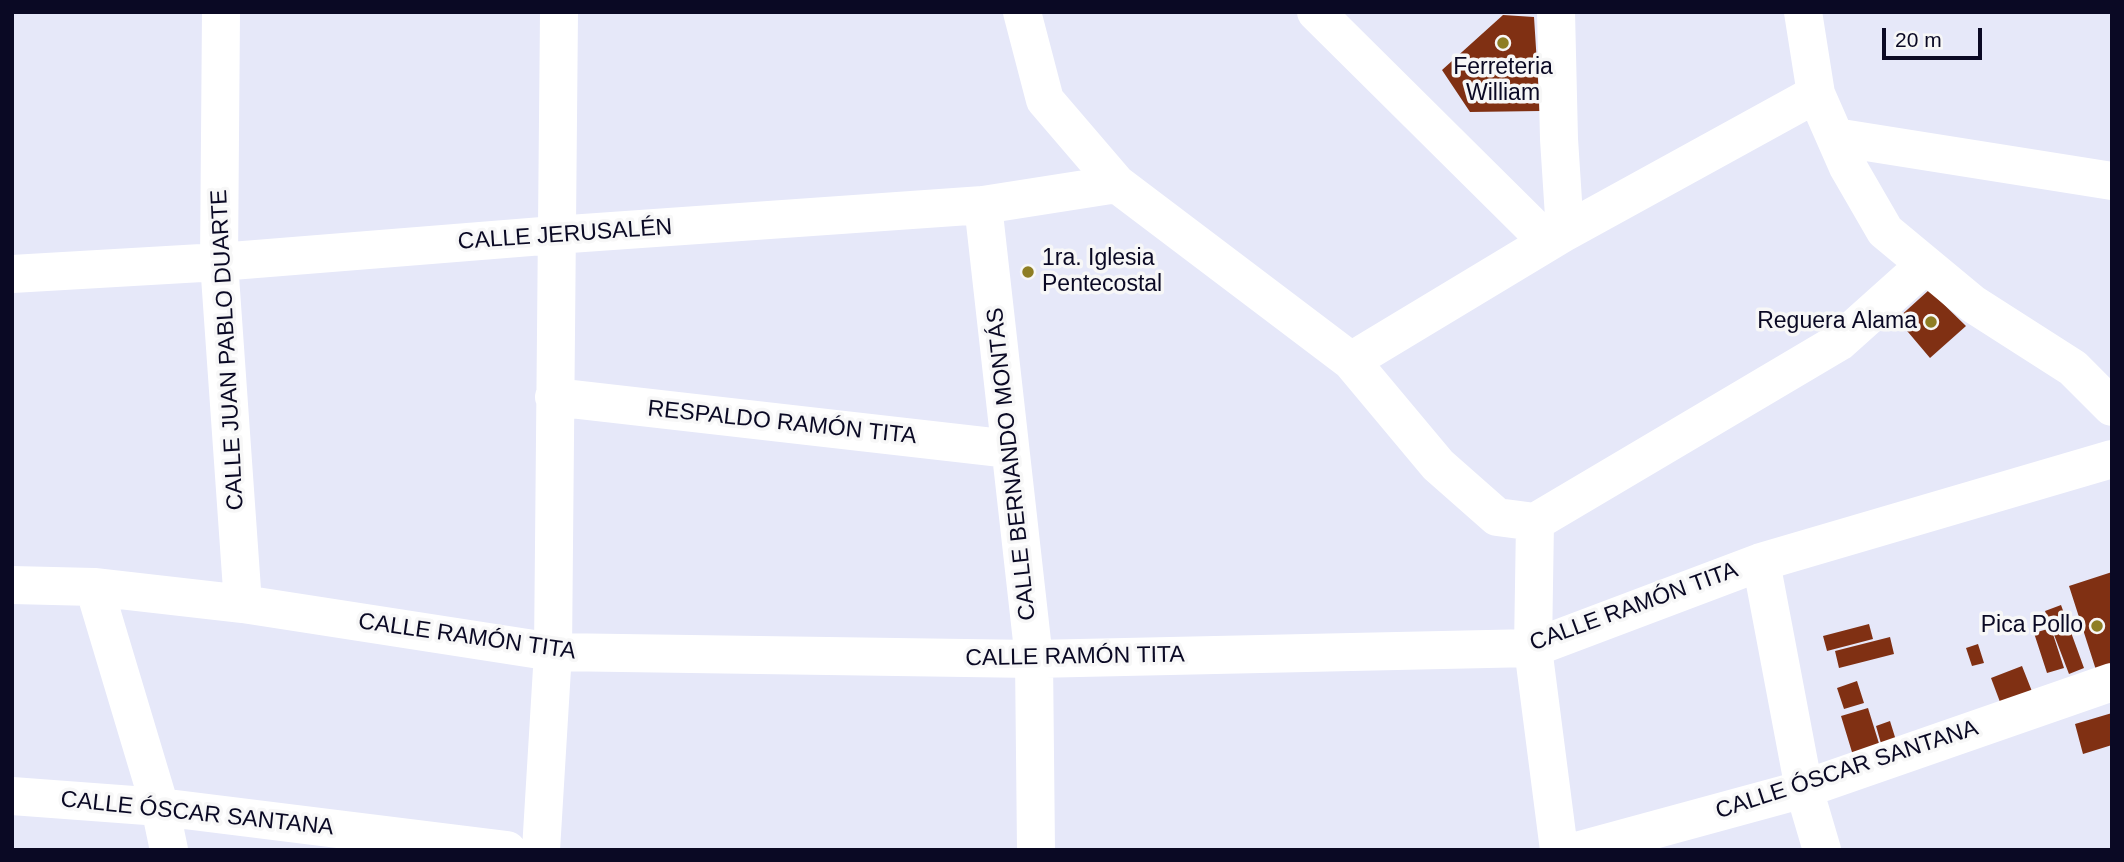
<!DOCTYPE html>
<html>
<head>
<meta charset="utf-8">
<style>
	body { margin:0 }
	#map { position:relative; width:2124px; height:862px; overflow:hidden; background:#e6e8f9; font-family:Helvetica,sans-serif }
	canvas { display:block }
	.frame { position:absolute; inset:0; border:14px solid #0a0924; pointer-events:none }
	.scale { position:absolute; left:1882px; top:28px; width:100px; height:32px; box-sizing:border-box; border:4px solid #0a0924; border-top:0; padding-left:9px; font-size:21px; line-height:24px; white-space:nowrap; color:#0a0924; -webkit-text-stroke:5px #f7f7f7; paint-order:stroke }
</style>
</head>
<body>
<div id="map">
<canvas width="2124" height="862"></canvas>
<div class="frame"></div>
<div class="scale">20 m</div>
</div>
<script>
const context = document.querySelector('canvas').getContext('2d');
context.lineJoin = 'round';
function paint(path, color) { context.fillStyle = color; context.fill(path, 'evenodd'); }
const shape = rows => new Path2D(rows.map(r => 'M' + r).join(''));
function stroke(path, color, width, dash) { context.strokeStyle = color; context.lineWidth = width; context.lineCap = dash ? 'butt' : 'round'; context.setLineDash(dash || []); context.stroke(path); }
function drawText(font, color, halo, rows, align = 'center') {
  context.font = font + ' Helvetica,sans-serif'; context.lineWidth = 7; context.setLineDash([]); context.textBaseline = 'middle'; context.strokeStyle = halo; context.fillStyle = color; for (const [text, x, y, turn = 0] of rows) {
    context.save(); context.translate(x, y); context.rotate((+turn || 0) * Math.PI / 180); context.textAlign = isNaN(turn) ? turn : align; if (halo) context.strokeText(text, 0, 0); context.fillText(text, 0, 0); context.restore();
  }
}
const building = shape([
	[1503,15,1534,17,1540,111,1470,112,1442,70],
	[1929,290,1966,326,1930,358,1897,319],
	[2112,572,2112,665,2096,670,2069,586],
	[2061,605,2084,668,2069,674,2045,611],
	[1869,624,1873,639,1827,651,1823,636],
	[2051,628,2064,668,2047,673,2034,633],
	[1890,637,1894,654,1839,668,1835,651],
	[1978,644,1984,663,1972,666,1966,648],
	[2022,666,2035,699,2003,710,1991,678],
	[1857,681,1864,703,1844,709,1837,688],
	[1868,708,1882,753,1855,762,1841,716],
	[2112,713,2112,745,2083,754,2075,724],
	[1890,721,1899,750,1884,754,1876,726]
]);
const minor = shape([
	[221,12,219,262,243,604],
	[1022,12,1045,100,1117,184,1351,361,1438,465,1497,517,1535,522,1839,342,1925,265],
	[1316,12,1548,242],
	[1556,12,1559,139,1565,232],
	[1803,12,1816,94,1848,167,1885,231,1973,304,2073,368,2112,407],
	[1835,137,2112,181],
	[983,205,1034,659,1036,850],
	[12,274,219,262,555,235,983,205,1117,184],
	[1351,361,1565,232,1816,94],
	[554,397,1010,449],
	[1535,522,1533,648,1559,850],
	[1761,562,1804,789,1822,850],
	[12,585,94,587,243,604,553,652,1034,659,1533,648,1761,562,2112,459],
	[94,587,160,807,169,850],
	[12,796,160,807,507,850],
	[541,850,553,652,559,12],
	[1580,850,1804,789,2112,682]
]);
const markers = [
	[1503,43,7,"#8e7e24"],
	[1028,272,7,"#8e7e24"],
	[1931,322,7,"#8e7e24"],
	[2097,626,7,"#8e7e24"]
];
const poiNames = [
	["Ferreteria",1503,68,"center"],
	["William",1503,94,"center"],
	["1ra. Iglesia",1042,259,"left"],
	["Pentecostal",1042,285,"left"],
	["Reguera Alama",1917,322],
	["Pica Pollo",2083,626]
];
const streetNames = [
	["CALLE JERUSALÉN",565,235,-4],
	["CALLE JUAN PABLO DUARTE",228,350,-93],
	["RESPALDO RAMÓN TITA",782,423,6],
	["CALLE BERNANDO MONTÁS",1012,464,-96],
	["CALLE RAMÓN TITA",1634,607,-20],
	["CALLE RAMÓN TITA",467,637,8],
	["CALLE RAMÓN TITA",1075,657,-1],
	["CALLE ÓSCAR SANTANA",1847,770,-18],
	["CALLE ÓSCAR SANTANA",197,814,6]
];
paint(building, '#803013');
stroke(minor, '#fff', 38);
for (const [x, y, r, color] of markers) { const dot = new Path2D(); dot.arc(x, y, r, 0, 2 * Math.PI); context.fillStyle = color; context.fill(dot); stroke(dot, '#f7f7f7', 2.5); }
drawText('23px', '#0a0924', '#f7f7f7', poiNames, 'right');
drawText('23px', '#0a0924', '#f7f7f7', streetNames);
</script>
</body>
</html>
